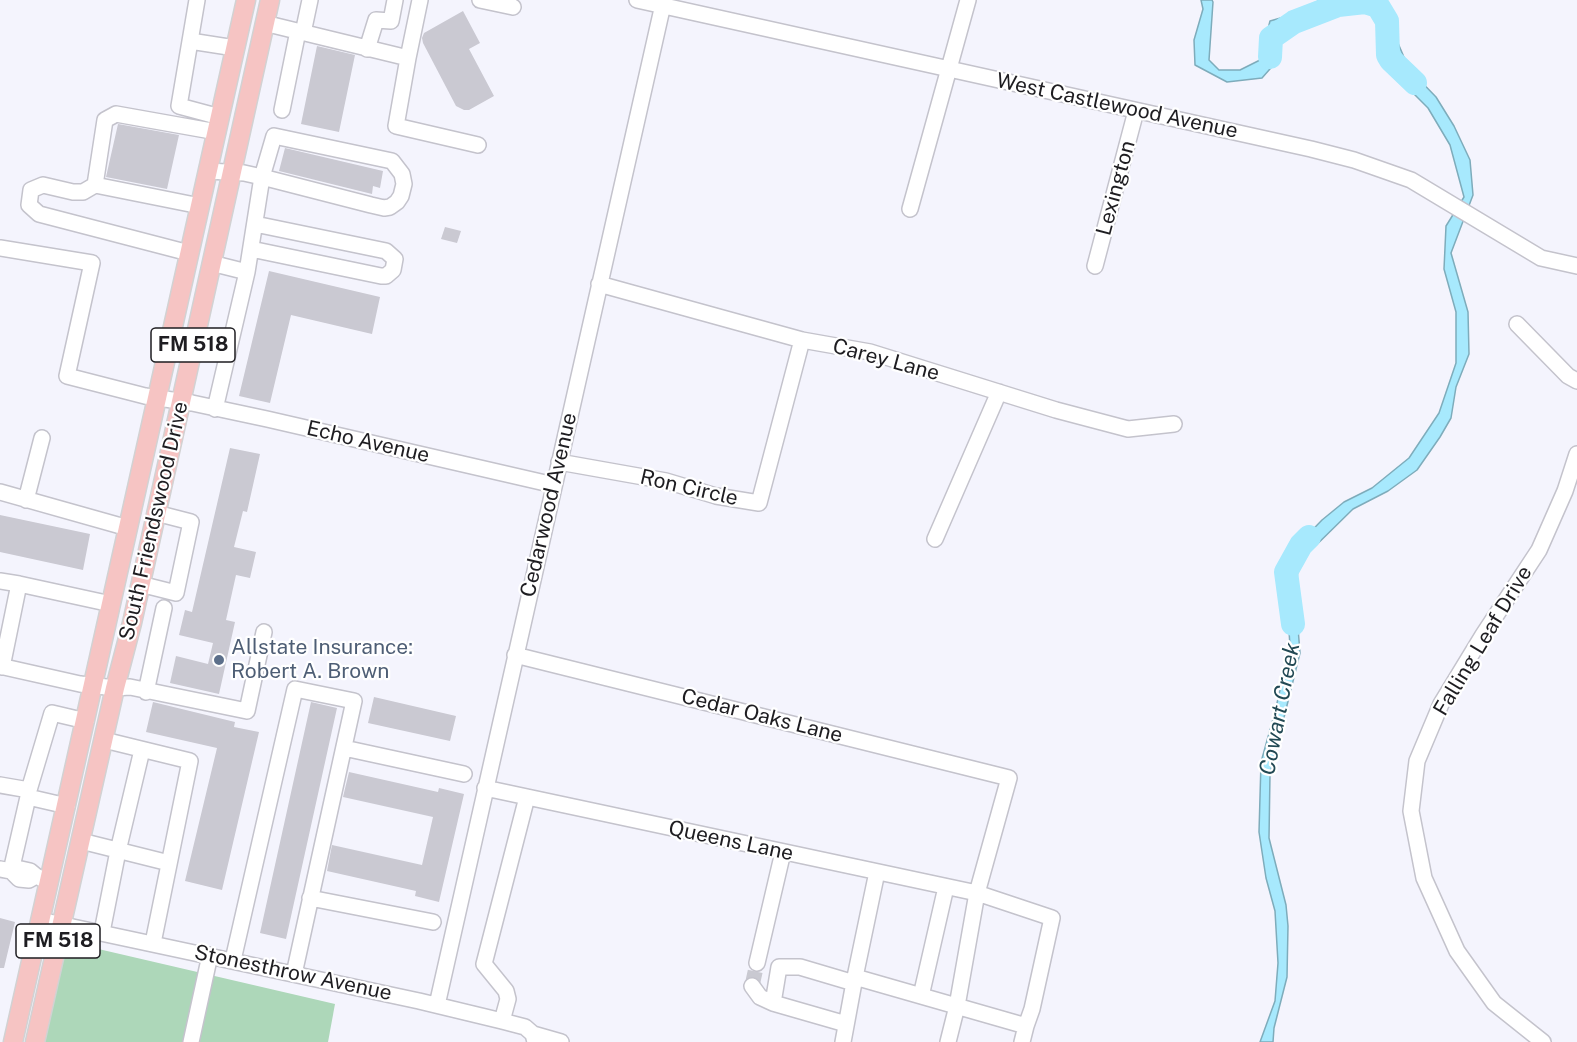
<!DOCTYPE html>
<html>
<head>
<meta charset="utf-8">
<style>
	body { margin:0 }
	canvas { display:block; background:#f4f4fd }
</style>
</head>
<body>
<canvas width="1577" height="1042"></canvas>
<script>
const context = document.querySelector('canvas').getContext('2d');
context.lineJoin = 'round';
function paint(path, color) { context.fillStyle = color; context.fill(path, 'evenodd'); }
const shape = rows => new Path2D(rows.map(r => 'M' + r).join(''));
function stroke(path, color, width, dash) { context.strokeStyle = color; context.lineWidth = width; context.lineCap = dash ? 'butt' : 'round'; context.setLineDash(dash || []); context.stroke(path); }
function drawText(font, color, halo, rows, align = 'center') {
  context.font = font + ' "Public Sans",sans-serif'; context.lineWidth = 4.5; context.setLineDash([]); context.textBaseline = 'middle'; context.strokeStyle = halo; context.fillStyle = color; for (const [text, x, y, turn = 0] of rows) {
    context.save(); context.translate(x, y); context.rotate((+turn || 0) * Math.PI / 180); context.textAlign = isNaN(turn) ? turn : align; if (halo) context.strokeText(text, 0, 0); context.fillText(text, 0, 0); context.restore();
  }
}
const green = shape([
	[64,941,335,1004,328,1042,43,1042]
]);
const water = shape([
	[1201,0,1212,0,1213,2,1209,60,1219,70,1240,70,1260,60,1270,21,1291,15,1320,0,1379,0,1387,3,1395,36,1409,69,1436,97,1454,126,1470,160,1473,195,1451,253,1468,312,1469,354,1456,387,1451,418,1440,437,1417,470,1388,491,1353,509,1298,563,1296,602,1300,653,1270,774,1269,838,1286,905,1288,926,1287,977,1274,1028,1273,1042,1260,1042,1275,1001,1278,963,1275,911,1266,878,1259,832,1261,762,1275,712,1290,646,1287,602,1292,551,1322,520,1344,502,1372,488,1409,458,1439,413,1456,363,1456,312,1444,269,1446,226,1464,197,1450,145,1428,108,1399,79,1384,43,1376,5,1355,0,1281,30,1277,61,1262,78,1227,82,1195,65,1194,40,1203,9,1201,0]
]);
const river = shape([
	[1270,57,1271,38,1294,22,1338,5,1365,2,1378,6,1387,21,1388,55,1391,60,1415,83],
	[1293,624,1286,572,1301,545,1309,537]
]);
const building = shape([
	[463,11,480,43,469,49,494,96,469,110,464,110,456,106,423,43,422,38,424,33],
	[317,46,355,55,339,132,301,124],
	[118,124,179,135,167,189,106,177],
	[285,148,383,171,380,188,373,186,372,194,279,171],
	[445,227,461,231,457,243,441,239],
	[269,271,380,297,372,334,291,315,270,403,239,396],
	[230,448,260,454,247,512,243,511,234,547,256,552,250,578,236,575,226,620,235,622,219,694,170,683,176,656,208,664,213,643,179,635,185,610,192,612],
	[0,515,90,534,83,570,0,552],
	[374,697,456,716,450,741,368,723],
	[153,702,235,722,234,727,259,732,222,890,185,881,217,748,146,732],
	[311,702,337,708,286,939,260,933],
	[349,772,438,792,439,788,464,794,439,902,415,896,416,891,327,871,332,845,422,865,433,817,343,797],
	[0,918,15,922,4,968,0,968]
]);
const minorTunnel = shape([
	[752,986,757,963]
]);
const minor = shape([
	[197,0,179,106,220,117],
	[480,0,513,7],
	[637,0,1311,149,1354,160,1411,180,1541,258,1577,266],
	[264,23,408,58,420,0],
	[303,33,310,0],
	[190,41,235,48],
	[367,49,376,20,391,21,395,0],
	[408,58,396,126,478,145],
	[282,110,298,31],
	[208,171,244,173,262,177,371,205,384,208,390,207,397,202,401,196,404,184,402,174,392,161,274,136,262,177,247,272,215,409],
	[95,185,83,192,73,192,43,185,31,190,29,205,39,214,189,253],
	[200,206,95,185,105,120,116,114,217,132],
	[910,209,968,0],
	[0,248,92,263,67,376,145,396,192,403,267,419,554,485],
	[251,249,381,276,386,276,393,270,395,259,386,251,255,224],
	[211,263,247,272],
	[1095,266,1136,111],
	[599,284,802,340,870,352,1056,410,1128,429,1174,424],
	[1517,324,1568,376,1577,381],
	[559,462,666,481,716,496,759,503,802,340],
	[0,492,128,528],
	[26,500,42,438],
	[935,539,999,392],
	[0,581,19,584],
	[140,584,176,593,191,522,156,513],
	[515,655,1009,778,977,893,957,1006,948,1042],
	[0,666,80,684,115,688,130,687,247,711,264,632],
	[2,667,19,584,111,604],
	[146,692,164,608],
	[104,740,190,761,153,943],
	[344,748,464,774],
	[0,785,29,790],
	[485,788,977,893,1052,918,1032,1009,1026,1026,855,977,877,872],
	[67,806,28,797,29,790,52,713,86,721],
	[81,841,169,863],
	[0,869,11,871,28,797],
	[36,876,29,880,19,879,11,871,21,869,30,871,36,876,49,882],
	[310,898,433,922],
	[40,920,419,1001,502,1021,525,1027,533,1034,535,1042],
	[102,932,118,851,142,750],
	[233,960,295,689,354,701,294,974],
	[757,963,783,852],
	[752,986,760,997,773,1003],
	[921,996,946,887],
	[437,1005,664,0],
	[502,1021,508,999,506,991,484,964,527,797],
	[846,1024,773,1003,779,967,800,967,854,983],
	[533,1034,561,1042],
	[191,1042,210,955],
	[843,1042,855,977],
	[1022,1042,1026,1026],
	[1543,1042,1494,1003,1457,951,1424,878,1411,811,1417,761,1441,704,1483,635,1539,550,1565,491,1577,454]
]);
const major = shape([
	[13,1042,246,0],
	[35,1042,115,688,132,623,270,0]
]);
const markers = [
	[219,660,6,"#5c6f8a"]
];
const shields = [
	[193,345,84],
	[58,941,84]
];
const shieldNames = [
	["FM 518",193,345],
	["FM 518",58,941]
];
const streetNames = [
	["West Castlewood Avenue",1117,106,12],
	["Lexington",1116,188,-75],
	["Carey Lane",886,360,15],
	["Echo Avenue",368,442,13],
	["Ron Circle",689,488,13],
	["Cedarwood Avenue",549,505,-77],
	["South Friendswood Drive",154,521,-77],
	["Falling Leaf Drive",1483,641,-59],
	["Cedar Oaks Lane",762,716,14],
	["Queens Lane",731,841,12],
	["Stonesthrow Avenue",293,973,12]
];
const serviceNames = [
	["Allstate Insurance:",231,648],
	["Robert A. Brown",231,672]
];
const waterNames = [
	["Cowart Creek",1280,709,-79]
];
paint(green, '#add7b9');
paint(water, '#a7e9fd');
stroke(water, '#7eacbb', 1.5);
stroke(river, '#a7e9fd', 24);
paint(building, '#cac9d2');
stroke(minorTunnel, '#c9c9d1', 15, [15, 8]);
stroke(minor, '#c4c3cc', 18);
stroke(major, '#d2d2d3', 21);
stroke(minor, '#fff', 15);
stroke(major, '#f6c4c3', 18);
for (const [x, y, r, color] of markers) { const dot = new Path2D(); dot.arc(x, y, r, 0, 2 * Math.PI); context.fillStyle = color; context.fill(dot); stroke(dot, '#fff', 2); }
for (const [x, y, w] of shields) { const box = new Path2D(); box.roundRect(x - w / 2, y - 17, w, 34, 4.5); context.fillStyle = '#fff'; context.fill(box); stroke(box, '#1e1d21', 1.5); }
drawText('bold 20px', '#1e1d21', null, shieldNames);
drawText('21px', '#1e1d21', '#fff', streetNames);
drawText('21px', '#4e5e75', '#fff', serviceNames, 'left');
drawText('italic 22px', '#224954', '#fff', waterNames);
</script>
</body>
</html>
